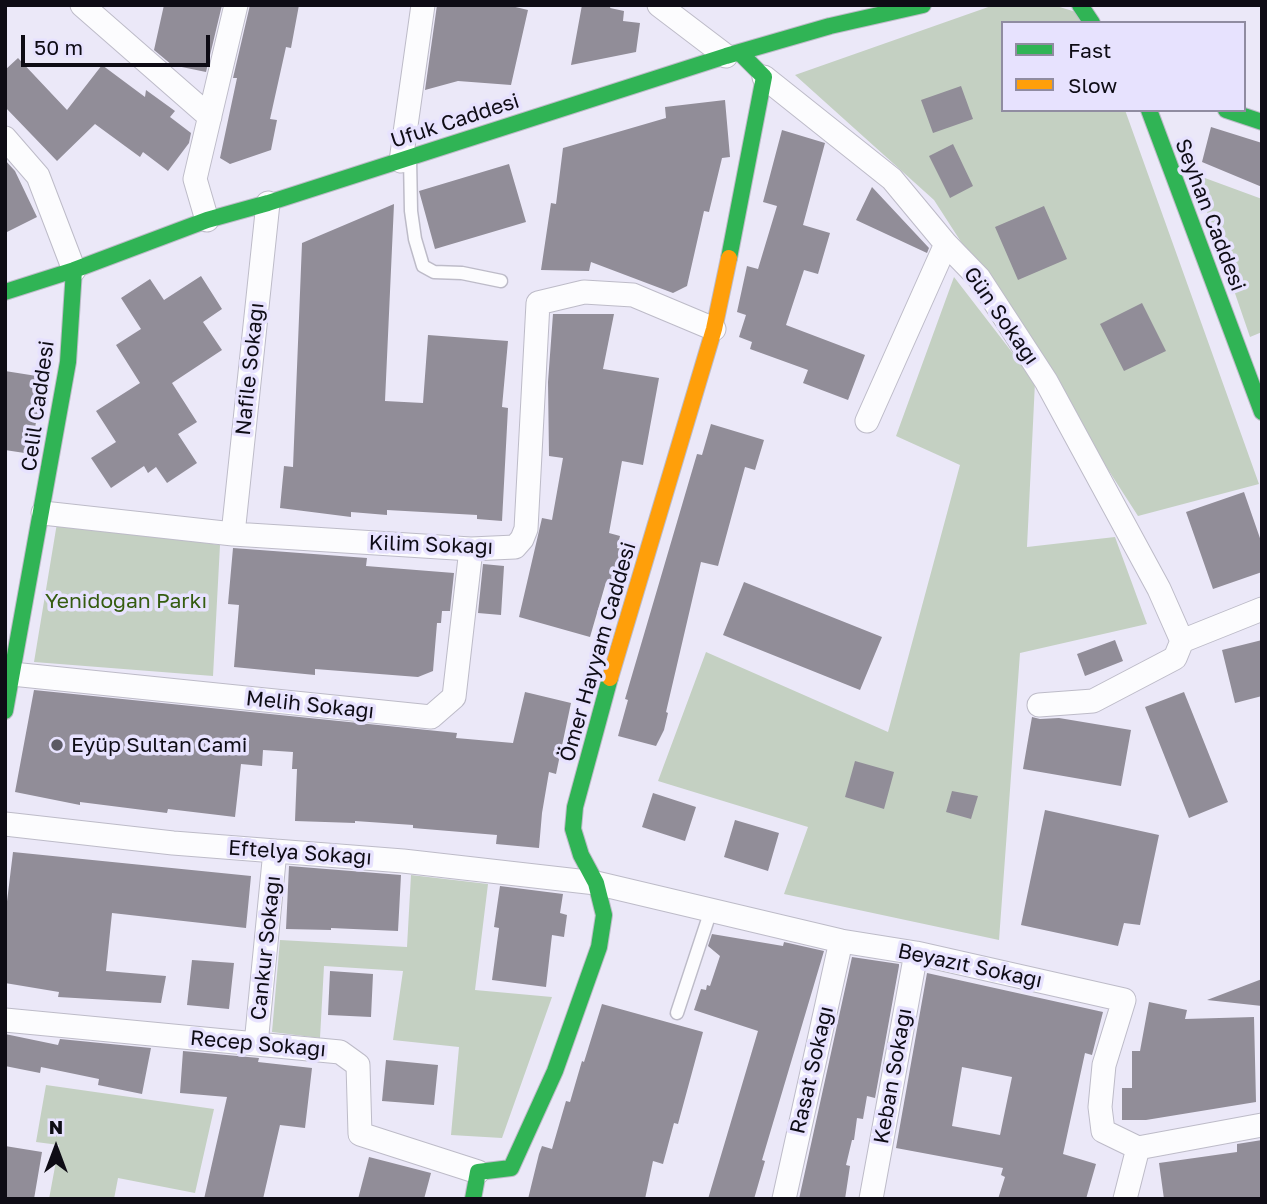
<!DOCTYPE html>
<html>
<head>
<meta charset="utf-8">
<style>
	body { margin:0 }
	#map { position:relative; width:1267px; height:1204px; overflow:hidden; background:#ebe8f8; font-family:"Golos Text",sans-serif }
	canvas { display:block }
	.frame { position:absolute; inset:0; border:7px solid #0e0c15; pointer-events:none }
	.legend { position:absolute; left:1001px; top:21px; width:245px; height:91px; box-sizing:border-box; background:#e7e2fe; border:2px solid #908ca1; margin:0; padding:9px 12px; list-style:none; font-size:21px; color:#0e0c15 }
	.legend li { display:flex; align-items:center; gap:14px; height:35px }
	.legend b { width:35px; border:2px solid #908ca1 }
	.north { position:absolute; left:21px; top:1113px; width:70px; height:70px; -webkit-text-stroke:5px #e7e2fe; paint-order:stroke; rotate:0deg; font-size:19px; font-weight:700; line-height:28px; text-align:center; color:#0e0c15 }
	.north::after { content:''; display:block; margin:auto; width:24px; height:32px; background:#0e0c15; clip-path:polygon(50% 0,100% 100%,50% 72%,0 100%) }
	.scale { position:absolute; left:21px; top:35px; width:189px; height:32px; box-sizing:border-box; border:4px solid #0e0c15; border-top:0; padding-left:9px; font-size:21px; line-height:24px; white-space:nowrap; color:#0e0c15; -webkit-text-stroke:5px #e7e2fe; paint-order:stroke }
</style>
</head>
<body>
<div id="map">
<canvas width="1267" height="1204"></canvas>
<div class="frame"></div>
<ul class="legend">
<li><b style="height:9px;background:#30b455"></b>Fast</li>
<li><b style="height:9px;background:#ff9f0a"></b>Slow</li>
</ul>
<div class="north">N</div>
<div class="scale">50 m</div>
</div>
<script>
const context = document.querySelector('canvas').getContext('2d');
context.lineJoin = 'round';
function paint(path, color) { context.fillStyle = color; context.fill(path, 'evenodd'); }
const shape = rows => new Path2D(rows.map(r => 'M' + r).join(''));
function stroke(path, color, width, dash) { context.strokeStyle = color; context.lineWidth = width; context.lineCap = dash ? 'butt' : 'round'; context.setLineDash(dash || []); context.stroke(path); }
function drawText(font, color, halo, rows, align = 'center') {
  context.font = font + ' "Golos Text",sans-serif'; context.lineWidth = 7; context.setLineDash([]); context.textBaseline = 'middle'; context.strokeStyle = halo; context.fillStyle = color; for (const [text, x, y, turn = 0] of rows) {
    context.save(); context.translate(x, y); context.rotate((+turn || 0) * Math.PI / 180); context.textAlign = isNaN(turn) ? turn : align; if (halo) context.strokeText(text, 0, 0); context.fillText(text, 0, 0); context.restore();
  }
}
const green = shape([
	[994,5,1053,5,1076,12,1081,23,1003,23,1003,110,1125,110,1259,484,1138,516,934,200,795,75],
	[1194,174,1262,199,1262,332,1250,337],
	[954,277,1035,382,1027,547,1115,537,1147,624,1020,653,999,940,784,894,808,827,658,781,706,652,888,732,960,465,896,436],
	[57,523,220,545,213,676,34,662],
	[411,875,488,884,475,990,552,997,502,1138,451,1135,459,1047,393,1040,403,971,324,966,320,1038,272,1032,280,940,407,947],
	[46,1085,214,1109,195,1193,118,1178,114,1199,49,1199,59,1145,36,1142]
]);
const building = shape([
	[164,5,222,5,206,72,172,65,154,50],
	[250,5,299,5,291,48,286,47,270,119,277,120,271,150,230,164,220,158,237,78,233,78],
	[437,5,507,5,528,10,511,85,458,81,425,90],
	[582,5,611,5,610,8,624,11,623,21,640,23,636,52,571,65],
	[18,58,67,110,102,65,145,97,146,90,175,111,170,117,191,133,189,143,168,171,143,152,140,157,95,124,57,161,5,107,5,70],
	[961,86,973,119,933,133,921,100],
	[725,100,730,157,722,158,709,212,704,211,687,286,673,293,591,262,589,271,541,270,551,203,556,204,563,148,666,118,665,107],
	[1211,127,1262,143,1262,187,1202,162],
	[782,130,825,143,803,225,830,233,818,274,804,270,786,325,865,355,848,400,803,383,808,370,750,349,752,342,739,337,746,315,737,312,747,266,758,269,777,206,763,202],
	[953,144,973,186,950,198,929,156],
	[5,160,15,171,37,217,5,233],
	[509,164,526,222,435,249,419,191],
	[872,187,929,248,927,253,856,220],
	[394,204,385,401,423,403,428,335,508,341,502,407,508,408,502,521,477,519,477,515,387,510,387,515,351,512,351,517,280,508,284,466,293,467,302,243],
	[1044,206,1067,259,1018,280,995,227],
	[201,276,222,309,203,322,222,350,172,383,197,422,178,434,197,463,167,483,156,467,148,473,144,466,111,488,91,458,116,442,96,411,140,383,116,345,141,329,121,298,150,279,164,300],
	[1142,303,1166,351,1124,371,1100,324],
	[553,314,614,314,603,369,659,378,643,465,622,461,609,533,620,536,617,548,626,550,618,585,606,582,590,637,519,617,542,518,552,520,563,458,549,456,548,382],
	[5,371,43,377,31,454,5,450],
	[711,424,764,440,755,470,745,467,718,566,701,562,666,712,668,713,664,730,656,746,618,736,628,700,625,699,697,454,702,455],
	[1244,492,1262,544,1262,572,1213,589,1186,512],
	[233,548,367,558,366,566,454,573,450,611,442,611,441,623,437,623,433,671,418,677,315,669,315,675,234,667,239,605,228,604],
	[483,564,504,566,501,615,478,613],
	[744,582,882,637,860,690,723,635],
	[1115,640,1123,661,1085,676,1077,654],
	[1262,640,1262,696,1235,703,1222,650],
	[34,690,457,733,456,738,513,743,525,692,571,703,556,774,549,772,542,813,539,848,496,844,497,835,413,828,413,825,355,821,355,823,295,821,297,769,292,769,293,752,263,750,262,766,241,764,235,817,168,809,167,813,80,802,80,805,15,792],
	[1184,692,1228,802,1189,818,1145,707],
	[1032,717,1040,719,1059,718,1131,730,1121,786,1023,769],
	[855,761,894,772,884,809,845,797],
	[952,791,978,796,971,819,946,812],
	[653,793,696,807,685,841,642,827],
	[1045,810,1159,835,1140,925,1124,923,1118,946,1021,925],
	[735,820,779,833,768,871,724,857],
	[13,852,251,876,246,928,112,913,106,971,166,976,161,1003,58,997,59,992,5,983,5,918],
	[289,866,401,875,398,931,331,928,331,930,286,929],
	[500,886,563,894,560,913,567,915,564,937,552,935,546,987,492,980,499,928,494,927],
	[712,934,783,946,784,942,824,951,762,1160,765,1161,754,1199,708,1199,758,1031,694,1010,701,989,706,990,707,985,710,986,720,956,708,946],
	[852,957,899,964,899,966,875,1098,867,1096,863,1119,857,1118,854,1140,852,1140,846,1165,850,1166,845,1199,799,1199],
	[192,960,234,963,229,1009,187,1005],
	[330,971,373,974,371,1017,328,1015],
	[927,973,1103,1012,1092,1055,1085,1053,1063,1154,1096,1164,1086,1199,998,1199,1005,1177,1001,1175,1003,1168,896,1148],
	[962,1067,1012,1077,1000,1135,952,1126],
	[1262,979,1262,1006,1207,1000],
	[1149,1002,1187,1010,1185,1019,1254,1017,1256,1102,1146,1120,1122,1120,1122,1088,1132,1088,1132,1051,1140,1051],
	[602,1004,703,1032,678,1124,674,1123,663,1164,653,1161,645,1199,528,1199,539,1154,542,1146,552,1149,566,1101,570,1102,582,1061,584,1062],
	[5,1034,58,1045,60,1039,151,1048,142,1094,98,1085,99,1079,41,1067,40,1073,5,1066],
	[183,1051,259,1058,258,1062,312,1068,305,1128,280,1125,263,1199,204,1199,227,1097,180,1093],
	[386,1060,438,1065,434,1105,382,1101],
	[1262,1140,1262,1199,1164,1199,1159,1163,1237,1152,1237,1144],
	[5,1146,42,1152,34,1199,5,1199],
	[369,1157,431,1173,424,1199,358,1199]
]);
const lane = shape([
	[410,158,411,211,415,239,423,266,434,272,462,273,501,281],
	[677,1013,711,910]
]);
const street = shape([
	[82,5,210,117],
	[659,5,726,56],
	[764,77,892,179,946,244,979,278,1046,381,1159,589,1182,641],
	[5,138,38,176,74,270],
	[401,161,423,5],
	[207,220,195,179,236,5],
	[867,421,946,244],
	[43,513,233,534,471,549,515,547,522,539,526,529,538,303,584,292,633,295,714,329],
	[233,534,268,203],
	[12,674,431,717,454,697,471,549],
	[1039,705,1093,701,1175,658,1182,641,1262,609],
	[5,824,173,843,403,861,596,883,841,941,916,953,1124,1000,1104,1065,1100,1107,1103,1131,1138,1148,1125,1199],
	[5,1020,340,1052,358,1065,360,1134,478,1172],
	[256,1044,275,851],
	[1138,1148,1262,1125],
	[784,1199,841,941],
	[871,1199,916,953]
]);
const fast = shape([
	[1080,5,1092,23],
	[1149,110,1262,412],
	[1226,110,1262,122],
	[729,258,764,77,740,53],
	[5,292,74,270,207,220,268,203,726,56,830,26,923,5],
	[5,711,68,362,74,270],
	[473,1199,478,1172,511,1168,555,1071,599,947,604,915,596,883,581,855,573,829,575,807,610,678]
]);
const slow = shape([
	[610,678,714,329,729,258]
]);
const markers = [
	[57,745,7,"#5b5964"]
];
const streetNames = [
	["Ufuk Caddesi",455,121,-18],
	["Seyhan Caddesi",1210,215,69],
	["Gün Sokağı",1001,316,55],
	["Nafile Sokağı",250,369,-84],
	["Celil Caddesi",38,406,-82],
	["Kilim Sokağı",431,545,2],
	["Ömer Hayyam Caddesi",598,652,-74],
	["Melih Sokağı",310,705,6],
	["Eftelya Sokağı",300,853,4],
	["Cankur Sokağı",266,948,-84],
	["Beyazıt Sokağı",970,966,12],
	["Recep Sokağı",258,1044,5],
	["Rasat Sokağı",812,1070,-77],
	["Keban Sokağı",893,1076,-80]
];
const parkNames = [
	["Yenidoğan Parkı",126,601]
];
const poiNames = [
	["Eyüp Sultan Cami",71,745]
];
paint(green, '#c4d0c2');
paint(building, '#918d98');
stroke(lane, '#bdbbc8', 15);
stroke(street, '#bdbbc8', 25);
stroke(fast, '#bdbbc8', 18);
stroke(slow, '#bdbbc8', 18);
stroke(lane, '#fcfcfe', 12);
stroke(street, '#fcfcfe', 23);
stroke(fast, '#30b455', 16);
stroke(slow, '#ff9f0a', 16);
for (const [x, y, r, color] of markers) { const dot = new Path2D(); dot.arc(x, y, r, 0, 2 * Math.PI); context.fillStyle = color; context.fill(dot); stroke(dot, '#e7e2fe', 2.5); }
drawText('21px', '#0e0c15', '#e7e2fe', streetNames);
drawText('21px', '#355c10', '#e7e2fe', parkNames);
drawText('21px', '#0e0c15', '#e7e2fe', poiNames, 'left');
</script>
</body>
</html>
